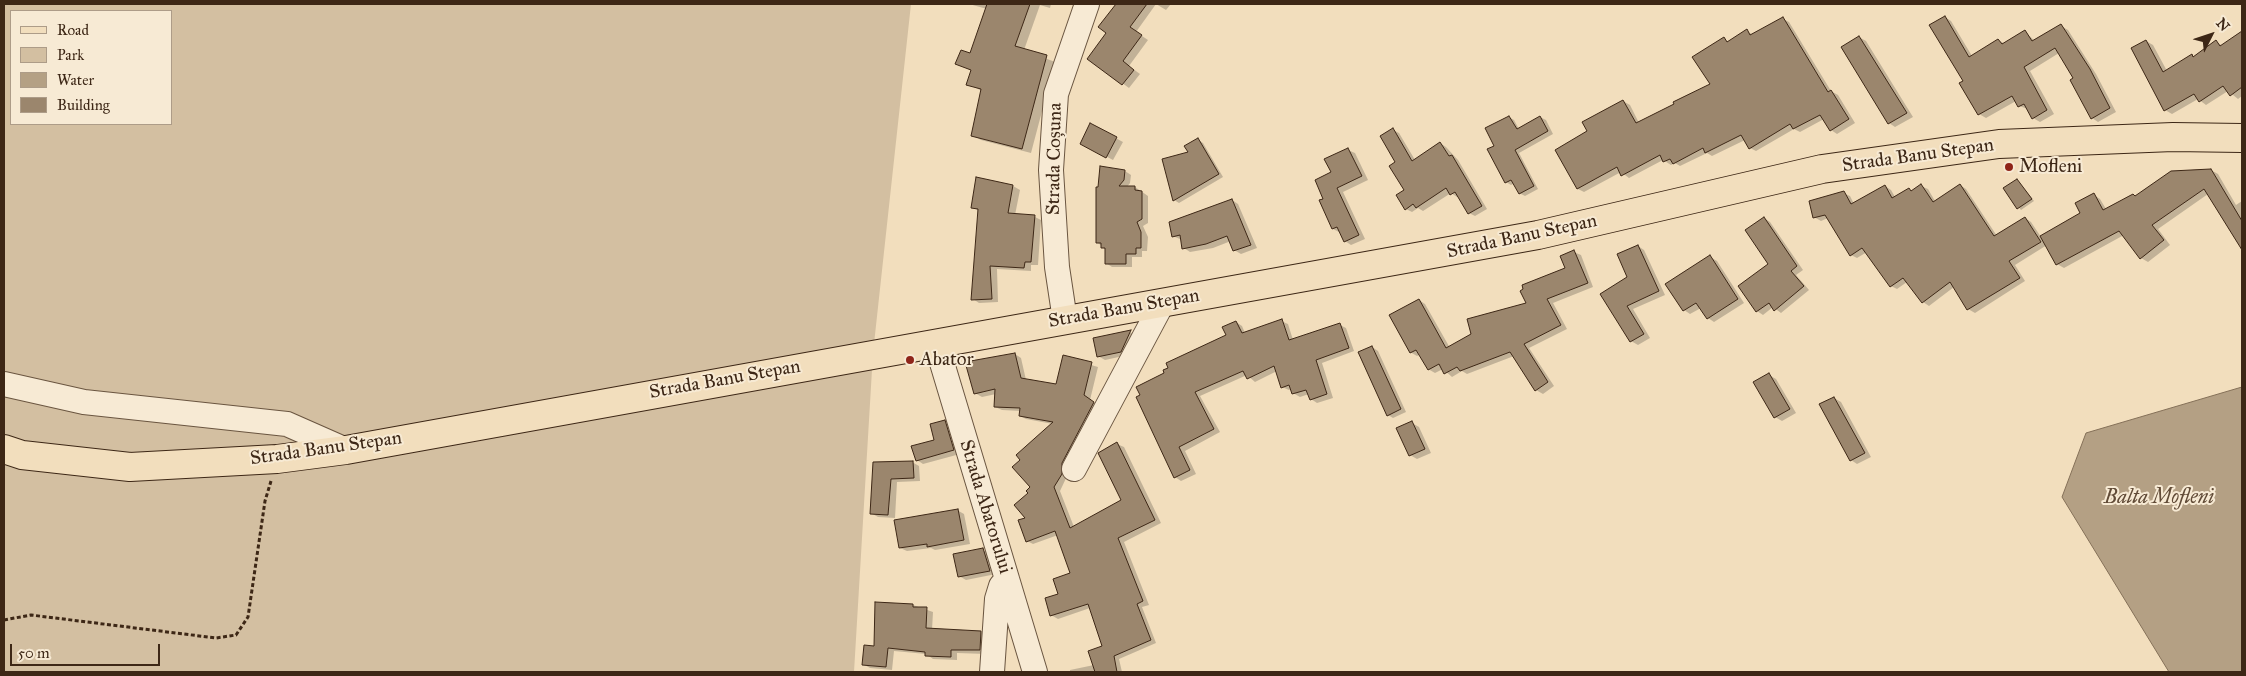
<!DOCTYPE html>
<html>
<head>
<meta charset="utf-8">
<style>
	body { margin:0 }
	#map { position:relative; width:2246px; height:676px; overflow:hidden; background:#f2debd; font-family:"IM FELL Great Primer",serif }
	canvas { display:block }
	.frame { position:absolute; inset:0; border:5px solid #3d2716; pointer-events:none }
	.legend { position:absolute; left:10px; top:10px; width:162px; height:115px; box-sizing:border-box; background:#f7ead4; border:1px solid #ad9c88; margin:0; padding:6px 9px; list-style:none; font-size:15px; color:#3d2716 }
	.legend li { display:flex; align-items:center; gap:10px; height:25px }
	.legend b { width:25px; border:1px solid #ad9c88 }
	.north { position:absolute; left:2186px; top:10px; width:50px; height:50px; -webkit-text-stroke:4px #f7ead4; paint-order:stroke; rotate:49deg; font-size:14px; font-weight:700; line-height:20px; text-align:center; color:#3d2716 }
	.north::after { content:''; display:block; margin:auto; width:18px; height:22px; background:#3d2716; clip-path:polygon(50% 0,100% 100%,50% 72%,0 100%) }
	.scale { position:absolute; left:10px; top:644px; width:150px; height:22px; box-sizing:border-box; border:2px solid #3d2716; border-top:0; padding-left:6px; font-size:15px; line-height:18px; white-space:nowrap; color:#3d2716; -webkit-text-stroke:4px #f7ead4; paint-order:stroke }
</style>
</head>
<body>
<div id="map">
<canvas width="2246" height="676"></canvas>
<div class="frame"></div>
<ul class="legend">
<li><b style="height:6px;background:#f2debd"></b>Road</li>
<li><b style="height:14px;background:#d3bfa1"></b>Park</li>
<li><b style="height:14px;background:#b4a084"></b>Water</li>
<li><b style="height:14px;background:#9b866d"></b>Building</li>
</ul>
<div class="north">N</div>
<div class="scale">50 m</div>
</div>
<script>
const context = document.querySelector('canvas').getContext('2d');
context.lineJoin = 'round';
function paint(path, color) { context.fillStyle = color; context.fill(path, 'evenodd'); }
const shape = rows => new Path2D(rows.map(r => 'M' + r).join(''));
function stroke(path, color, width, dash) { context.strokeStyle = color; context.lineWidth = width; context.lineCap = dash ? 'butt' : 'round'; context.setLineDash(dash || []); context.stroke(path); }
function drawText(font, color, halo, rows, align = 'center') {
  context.font = font + ' "IM FELL Great Primer",serif'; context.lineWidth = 4; context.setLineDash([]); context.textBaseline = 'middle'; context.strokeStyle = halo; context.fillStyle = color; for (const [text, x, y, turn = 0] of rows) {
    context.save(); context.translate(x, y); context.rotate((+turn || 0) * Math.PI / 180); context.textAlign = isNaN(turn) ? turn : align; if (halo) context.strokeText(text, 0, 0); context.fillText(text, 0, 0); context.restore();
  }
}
const green = shape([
	[4,4,911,4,873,353,854,672,4,672],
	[11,11,171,11,171,124,11,124]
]);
const water = shape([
	[2242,387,2242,672,2169,672,2062,497,2086,433,2242,387]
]);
const shadow = shape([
	[969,4,1051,4,1050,8,1040,5,1024,50,1055,62,1031,153,981,140,972,135,982,91,968,84,972,71,957,63,970,55,987,9],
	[1118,4,1171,4,1166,10,1156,4,1136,32,1148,40,1129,66,1140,74,1129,88,1089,59,1108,33,1100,27],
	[1945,17,1951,21,1972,56,1998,40,2005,44,2025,32,2035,41,2061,26,2068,30,2096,74,2116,112,2098,122,2092,118,2074,79,2059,53,2030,71,2054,114,2040,122,2033,118,2028,109,2019,106,2016,101,1986,118,1979,114,1964,81],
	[1783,19,1789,22,1831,91,1838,95,1855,123,1837,134,1831,130,1824,119,1800,132,1794,129,1756,151,1750,148,1745,140,1712,156,1707,153,1680,166,1675,163,1671,165,1663,160,1629,178,1621,172,1584,192,1578,189,1589,132,1623,101,1630,105,1639,123,1711,85,1724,39,1729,42,1747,31,1753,35],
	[2242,33,2242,96,2238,99,2228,91,2206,105,2198,99,2172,114,2165,110,2146,41,2153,45,2167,71,2192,56,2195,58,2216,42,2223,46],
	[1859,37,1866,41,1913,117,1895,127,1889,123],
	[1509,117,1514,120,1519,129,1540,117,1546,120,1553,134,1519,153,1538,189,1525,196,1519,193,1515,183,1511,185,1506,182,1496,147],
	[1091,125,1123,142,1113,160,1081,143],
	[1393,130,1399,133,1415,160,1440,143,1446,147,1458,160,1487,209,1475,216,1469,213,1459,196,1457,197,1451,193,1423,211,1418,208,1412,212,1406,209,1406,190,1396,162],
	[1198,140,1203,143,1223,177,1179,203,1174,200,1190,153],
	[1348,150,1355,153,1368,180,1343,192,1365,239,1351,245,1345,241,1341,233,1333,229,1321,201,1325,199,1332,173],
	[1101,168,1125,171,1131,175,1130,183,1127,187,1135,187,1148,196,1148,223,1143,226,1148,237,1147,251,1142,251,1142,257,1132,257,1132,267,1112,267,1106,263,1106,250,1097,242],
	[2211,170,2218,174,2236,205,2242,201,2242,248,2208,194,2158,229,2170,245,2148,262,2141,258,2124,235,2064,268,2057,264,2047,245,2015,265,2025,281,1975,313,1968,309,1954,287,1929,306,1923,302,1907,282,1897,289,1891,286,1867,252,1857,258,1851,255,1828,218,1821,221,1814,217,1843,193,1850,196,1854,204,1885,186,1891,190,1895,197,1909,189,1912,191,1921,186,1928,189,1935,201,1960,185,1966,189,1997,236,2025,218,2031,222,2041,237,2082,214,2094,195,2100,199,2106,209],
	[977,179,1013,186,1020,190,1015,215,1035,217,1041,220,1038,265,1031,265,1031,271,997,269,998,302,979,303,973,299,979,211,972,207],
	[2017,180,2034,201,2021,210,2004,189],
	[1232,200,1238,204,1257,248,1241,254,1234,250,1231,241,1213,248,1190,252,1184,248,1182,240,1173,236],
	[1764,218,1770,222,1803,270,1796,275,1809,290,1781,313,1773,307,1763,315,1757,311,1769,264],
	[1638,246,1644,250,1665,295,1633,309,1650,338,1638,345,1631,341,1602,294,1629,278],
	[1574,252,1581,255,1593,287,1553,303,1567,329,1529,348,1554,386,1543,394,1536,390,1514,356,1467,374,1462,371,1452,377,1443,369,1435,373,1428,369,1421,354,1417,356,1410,352,1419,300,1425,304,1450,348,1528,303,1567,268],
	[1710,257,1717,261,1744,303,1714,322,1708,318,1701,308,1690,314,1684,310],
	[1281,321,1288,324,1293,340,1340,325,1346,328,1354,351,1322,363,1333,398,1317,403,1311,399,1309,394,1300,397,1293,393,1292,389,1289,390,1282,387,1277,371,1255,382,1247,375,1200,396,1220,432,1185,451,1196,474,1181,481,1175,477,1166,373,1227,336,1236,322,1242,326,1245,333],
	[1130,332,1137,336,1128,355,1105,360,1098,356,1095,339],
	[1372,347,1378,351,1406,412,1393,418,1388,415],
	[1015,354,1021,358,1026,380,1057,385,1064,357,1098,367,1090,400,1100,406,1060,491,1074,527,1123,501,1117,444,1124,447,1161,523,1124,542,1149,605,1142,607,1156,643,1119,659,1122,672,1070,672,1070,670,1094,665,1103,647,1090,608,1058,619,1051,615,1060,595,1072,574,1058,535,1033,544,1027,541,1029,493,1053,424,1026,419,1020,416,1021,411,1002,410,995,407,996,394,982,397,975,393],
	[1769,375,1776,379,1796,413,1782,421,1775,417],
	[1834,398,1841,402,1871,457,1857,464,1851,460],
	[945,421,952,425,960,454,923,464,917,460,936,441],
	[1412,423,1419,427,1431,453,1417,459,1410,455],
	[912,462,919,466,920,481,897,482,895,518,878,517,871,513,874,464],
	[957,510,964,514,970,544,935,550,931,548,907,551,900,548],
	[983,550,990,554,996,574,966,580,959,576],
	[913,605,933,612,932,630,981,632,987,636,986,654,957,653,957,660,933,659,926,654,894,651,892,670,870,668,863,664,875,647]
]);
const building = shape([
	[987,4,1030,4,1015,46,1047,55,1022,149,971,136,981,89,966,85,971,70,955,64,961,50,970,53,987,4],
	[1116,4,1147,4,1130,27,1142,35,1123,61,1134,70,1122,85,1087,59,1106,33,1098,27,1116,4],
	[1945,16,1969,57,1998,39,2002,44,2025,30,2032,41,2061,24,2090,69,2110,108,2091,119,2070,80,2073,78,2055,48,2024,67,2047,110,2032,119,2024,104,2018,107,2012,96,1978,115,1959,83,1963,81,1929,25,1945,16],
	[1783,17,1828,92,1831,90,1849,119,1830,131,1820,115,1793,129,1790,124,1749,149,1741,135,1705,153,1703,148,1673,164,1670,159,1663,162,1660,155,1621,176,1617,167,1577,189,1555,150,1587,131,1582,122,1623,100,1636,123,1674,104,1673,102,1710,84,1692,57,1724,37,1727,42,1747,29,1750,35,1783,17],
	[2242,31,2242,87,2230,96,2223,86,2199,102,2194,94,2164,111,2131,48,2146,40,2163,72,2192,54,2193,57,2216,40,2220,46,2242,31],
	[1859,36,1907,113,1888,124,1841,47,1859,36],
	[1509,116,1517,129,1540,116,1548,131,1515,150,1534,186,1519,194,1511,180,1505,183,1487,149,1494,146,1485,128,1509,116],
	[1090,123,1117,137,1106,158,1080,144,1090,123],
	[1393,128,1412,161,1440,142,1449,156,1452,155,1482,206,1468,214,1455,192,1450,195,1446,188,1416,208,1413,204,1405,210,1396,195,1404,190,1389,166,1395,162,1380,136,1393,128],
	[1198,138,1219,174,1173,201,1162,159,1188,152,1184,146,1198,138],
	[1348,148,1362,176,1337,188,1359,235,1344,242,1337,227,1332,229,1319,200,1323,199,1315,180,1331,172,1324,159,1348,148],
	[1100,166,1125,170,1124,180,1119,186,1135,186,1135,190,1142,191,1142,219,1137,222,1141,232,1141,248,1136,248,1136,254,1126,254,1126,264,1105,264,1105,248,1101,248,1101,243,1096,243,1096,187,1098,187,1100,166],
	[2211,169,2242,221,2242,250,2204,189,2152,225,2164,240,2140,259,2119,231,2056,265,2040,236,2080,213,2075,203,2094,193,2103,210,2133,194,2135,196,2171,171,2211,169],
	[976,177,1013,185,1008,213,1035,215,1031,262,1025,262,1024,268,990,266,992,299,971,300,978,209,971,208,976,177],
	[2017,179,2032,199,2017,209,2003,188,2017,179],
	[1921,184,1933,202,1960,184,1994,236,2025,217,2041,242,2009,261,2020,278,1967,310,1950,282,1922,303,1903,278,1890,287,1862,248,1850,256,1825,215,1813,218,1809,201,1844,191,1851,204,1885,185,1892,198,1909,188,1911,191,1921,184],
	[1232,199,1251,245,1233,251,1227,236,1206,244,1182,249,1180,235,1172,237,1169,222,1232,199],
	[1764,217,1797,266,1791,271,1804,286,1774,311,1769,303,1756,312,1738,286,1768,264,1745,230,1764,217],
	[1638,245,1659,291,1627,306,1644,334,1630,342,1600,294,1627,277,1617,254,1638,245],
	[1574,250,1588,283,1547,299,1561,325,1524,344,1548,382,1535,391,1510,352,1460,371,1457,367,1444,374,1439,364,1428,370,1416,350,1410,353,1389,315,1419,299,1446,348,1471,334,1467,319,1526,303,1520,291,1523,289,1522,285,1565,268,1560,256,1574,250],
	[1710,255,1738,299,1707,319,1696,303,1683,311,1665,284,1710,255],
	[1282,319,1289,340,1340,323,1349,348,1316,360,1327,394,1310,400,1306,390,1292,394,1289,385,1281,388,1274,366,1247,379,1243,371,1195,392,1214,429,1179,447,1190,470,1174,478,1136,397,1140,395,1136,387,1164,373,1163,370,1168,368,1166,363,1226,335,1222,327,1236,321,1242,333,1282,319],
	[1131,330,1121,352,1097,357,1093,338,1131,330],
	[1372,346,1401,409,1387,416,1358,352,1372,346],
	[1015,353,1021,378,1056,384,1063,355,1092,362,1084,395,1094,402,1062,463,1062,474,1054,487,1070,528,1121,500,1098,453,1117,442,1155,520,1118,538,1143,601,1137,604,1151,640,1114,656,1117,672,1095,672,1088,651,1102,646,1088,604,1050,616,1045,598,1058,594,1053,579,1070,573,1055,531,1026,542,1018,520,1025,518,1014,505,1028,493,1026,491,1030,487,1012,467,1020,460,1016,455,1053,422,1019,416,1020,408,994,407,995,389,974,394,965,362,1015,353],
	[1769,373,1790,409,1774,418,1753,382,1769,373],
	[1834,397,1865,453,1850,461,1819,404,1834,397],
	[945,420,954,450,916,461,911,446,934,440,930,424,945,420],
	[1412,421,1425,449,1409,456,1396,428,1412,421],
	[913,461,914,478,891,479,888,515,870,514,873,462,913,461],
	[958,509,964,540,927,547,927,544,899,548,894,520,958,509],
	[983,548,990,571,958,577,953,554,983,548],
	[875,602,913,604,913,607,927,607,926,628,981,631,980,650,951,650,951,657,925,656,925,652,888,648,886,667,862,665,864,645,874,646,875,602]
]);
const path = shape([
	[4,620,31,615,216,638,236,635,248,617,265,501,271,481]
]);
const minor = shape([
	[1065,320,1057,267,1051,170,1056,94,1087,4],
	[936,343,1035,672],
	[4,384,84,402,287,424,346,450],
	[1074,469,1163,302],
	[992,672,997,599,1001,586,1007,579]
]);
const major = shape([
	[4,449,22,455,130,467,277,459,346,450,1538,235,1822,169,1999,144,2173,137,2242,138]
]);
const markers = [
	[2009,167,5,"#8f2418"],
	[910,360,5,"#8f2418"]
];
const streetNames = [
	["Strada Banu Stepan",1918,156,-8],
	["Strada Coșuna",1055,159,-89],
	["Strada Banu Stepan",1522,237,-12],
	["Strada Banu Stepan",1124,309,-10],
	["Strada Banu Stepan",725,380,-10],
	["Strada Banu Stepan",326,449,-8],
	["Strada Abatorului",985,507,73]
];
const poiNames = [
	["Mofleni",2019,167],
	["Abator",920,360]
];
const waterNames = [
	["Balta Mofleni",2159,498]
];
paint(green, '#d3bfa1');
paint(water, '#b4a084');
stroke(water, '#847058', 1);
paint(shadow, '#0003');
paint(building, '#9b866d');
stroke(building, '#3d2716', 1);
stroke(minor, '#6a5540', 26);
stroke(major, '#3d2716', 30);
stroke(path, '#3d2716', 3, [4, 2.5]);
stroke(minor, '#f7ead4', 24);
stroke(major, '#f2debd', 28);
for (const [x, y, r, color] of markers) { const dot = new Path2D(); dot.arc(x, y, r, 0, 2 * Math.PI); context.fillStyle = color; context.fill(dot); stroke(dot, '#f7ead4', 2); }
drawText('19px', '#3d2716', '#f7ead4', streetNames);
drawText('19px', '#3d2716', '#f7ead4', poiNames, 'left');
drawText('italic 20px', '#614b37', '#f7ead4', waterNames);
</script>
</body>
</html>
